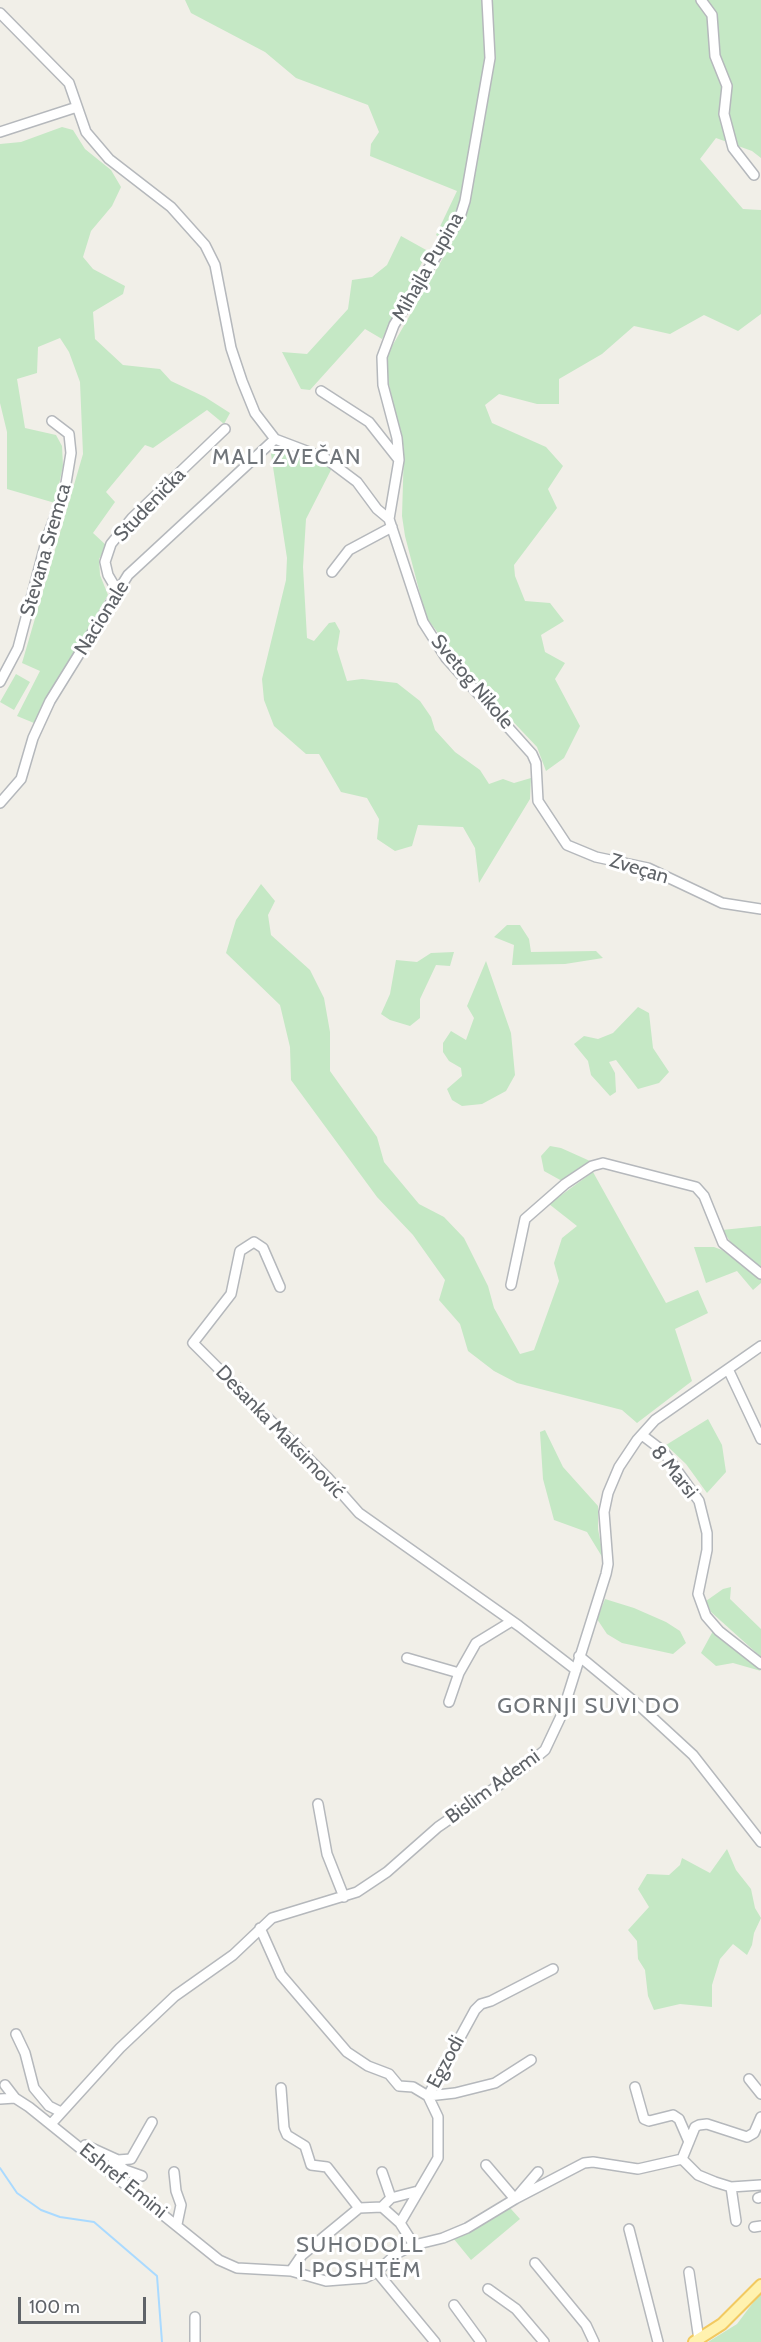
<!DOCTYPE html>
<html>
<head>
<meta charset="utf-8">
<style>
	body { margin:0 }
	#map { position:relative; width:761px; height:2342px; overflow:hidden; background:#f1efe8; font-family:Cabin,sans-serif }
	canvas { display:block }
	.scale { position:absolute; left:18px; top:2297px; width:128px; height:27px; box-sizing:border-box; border:3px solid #5f6368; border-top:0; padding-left:8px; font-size:18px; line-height:21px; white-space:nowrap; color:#5f6368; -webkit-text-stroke:4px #fff; paint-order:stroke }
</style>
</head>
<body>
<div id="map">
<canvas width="761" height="2342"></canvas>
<div class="scale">100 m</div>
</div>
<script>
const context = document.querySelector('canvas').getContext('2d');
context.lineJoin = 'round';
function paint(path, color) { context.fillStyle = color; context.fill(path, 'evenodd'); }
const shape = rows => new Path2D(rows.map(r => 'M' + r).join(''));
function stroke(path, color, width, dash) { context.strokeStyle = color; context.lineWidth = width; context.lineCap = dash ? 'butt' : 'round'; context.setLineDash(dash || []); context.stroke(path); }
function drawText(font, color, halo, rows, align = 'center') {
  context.font = font + ' Cabin,sans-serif'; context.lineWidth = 6; context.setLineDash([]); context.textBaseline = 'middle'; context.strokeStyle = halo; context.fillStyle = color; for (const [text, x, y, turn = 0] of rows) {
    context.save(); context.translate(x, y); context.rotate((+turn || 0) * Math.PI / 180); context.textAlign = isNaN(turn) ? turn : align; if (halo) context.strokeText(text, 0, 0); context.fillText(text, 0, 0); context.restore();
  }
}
const green = shape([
	[185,0,761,0,761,158,752,151,716,138,700,159,743,209,761,210,761,314,738,331,704,315,670,334,634,326,602,354,559,379,559,404,537,404,499,394,485,405,492,423,546,447,563,466,548,489,557,508,514,565,515,576,525,601,550,603,564,621,541,635,545,652,565,663,555,679,580,726,564,758,546,771,537,747,471,677,426,617,405,536,402,516,404,449,387,376,387,355,451,244,436,235,457,191,370,156,371,144,379,132,368,105,296,78,265,52,191,13],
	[62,127,73,130,85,149,111,170,121,187,112,206,91,231,83,257,93,269,125,286,123,294,93,312,95,339,123,365,160,369,171,381,205,397,230,413,224,424,207,410,153,448,145,445,106,492,115,502,93,533,107,546,99,559,100,575,108,595,34,723,17,716,40,671,22,663,83,454,80,382,69,352,60,338,38,347,37,373,17,379,25,428,56,435,62,446,63,466,55,503,7,489,7,432,0,403,0,144,21,142],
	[401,236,428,251,382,339,365,329,310,390,301,389,282,352,307,354,348,309,352,280,372,277,387,265],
	[284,446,332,468,306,519,303,567,307,638,314,641,329,623,335,622,340,631,337,649,347,681,362,679,397,683,420,701,431,717,435,730,455,752,480,770,489,784,503,779,514,783,531,778,530,799,479,883,475,848,463,827,418,825,412,846,395,851,377,839,379,819,367,798,341,792,319,754,306,754,274,726,264,700,262,679,286,580,287,558,271,454,275,447],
	[16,674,30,682,14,710,0,702],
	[261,884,275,901,268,915,271,935,310,970,324,998,330,1032,330,1071,377,1137,384,1162,419,1204,444,1217,464,1238,488,1286,494,1308,520,1354,534,1350,559,1281,554,1263,562,1238,577,1226,549,1204,593,1172,666,1303,698,1290,708,1313,675,1329,692,1381,637,1423,622,1410,517,1383,494,1371,468,1351,460,1324,439,1300,445,1280,413,1235,377,1197,291,1080,290,1047,280,1005,226,953,236,920],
	[507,925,520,925,529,939,531,952,596,951,603,958,565,964,512,965,514,945,494,937],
	[454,952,450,966,436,965,420,999,420,1018,410,1026,390,1020,381,1014,390,994,396,960,417,962,431,953],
	[486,961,511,1033,515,1075,506,1091,482,1104,462,1106,452,1100,447,1089,462,1076,461,1068,449,1061,443,1052,443,1043,451,1031,466,1040,474,1018,467,1006],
	[638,1007,649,1013,653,1048,669,1072,659,1083,638,1089,616,1060,609,1062,615,1073,616,1092,610,1096,591,1075,588,1061,574,1044,584,1036,598,1039,613,1033],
	[550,1146,561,1148,590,1161,562,1181,544,1171,541,1156],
	[761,1226,761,1268,735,1248,722,1230],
	[694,1247,714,1247,722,1250,761,1279,761,1283,753,1290,737,1271,706,1283],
	[708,1419,722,1445,726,1472,707,1493,686,1464,666,1445],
	[545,1430,563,1467,598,1506,598,1529,604,1560,587,1532,554,1520,543,1479,540,1432],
	[731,1587,730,1599,761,1629,761,1657,711,1612,706,1601,723,1589],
	[605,1599,634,1608,666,1622,680,1631,686,1643,673,1654,622,1643,607,1634,597,1619],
	[713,1631,761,1671,733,1663,716,1666,701,1653],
	[727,1849,736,1870,751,1889,755,1908,761,1918,754,1933,752,1945,747,1955,733,1944,720,1959,712,1985,712,2007,680,2004,654,2010,648,1996,645,1970,638,1959,637,1941,628,1930,649,1907,638,1889,647,1874,669,1875,680,1865,682,1858,710,1873],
	[503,2200,520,2219,471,2260,453,2238],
	[761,2292,761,2342,708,2342,737,2324]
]);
const stream = shape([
	[0,2168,17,2193,41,2210,60,2217,94,2222,157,2276,162,2342]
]);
const minor = shape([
	[701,0,712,15,715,56,727,86,724,114,733,148,754,175],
	[0,13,69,83,86,132,109,159,171,207,205,245,215,265,231,348,242,381,255,413,275,439],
	[0,132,77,107],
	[321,391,369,422,399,460],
	[275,439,325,458,357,482,377,509,389,519,423,622,446,658,532,754,536,763,538,801,567,845,596,857,648,868,722,903,761,909],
	[389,519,399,460,397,438,383,385,382,357,394,325,460,217,465,201,490,58,487,0],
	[332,572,349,550,392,527],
	[118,592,108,575,105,562,111,544,132,518,225,429],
	[0,682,18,648,47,538,65,489,71,453,69,434,52,421],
	[0,803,21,779,33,738,50,701,128,575,275,439],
	[511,1285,525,1219,565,1184,592,1166,603,1163,696,1187,704,1196,723,1243,761,1274],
	[280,1287,263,1248,254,1242,240,1251,231,1294,193,1343,328,1478,359,1513,519,1626,576,1670],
	[728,1369,761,1439],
	[642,1435,663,1451,699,1501,707,1533,707,1550,698,1594,706,1616,719,1631,761,1664],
	[579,1656,642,1708,693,1755,761,1842],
	[407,1658,459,1673],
	[449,1702,459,1673,476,1643,512,1621],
	[318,1804,327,1854,344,1897],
	[260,1928,281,1975,347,2052,368,2066,389,2074,399,2086,413,2087,428,2096,438,2117,438,2158,400,2223],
	[16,2034,25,2053,34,2088,49,2106,61,2112],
	[531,2060,495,2083,455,2093,428,2096,475,2010,481,2004,491,2001,553,1969],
	[749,2079,761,2094],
	[5,2085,15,2098],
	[635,2087,644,2119,649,2121,673,2115,679,2119,689,2142],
	[281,2088,284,2128,287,2135,305,2146,311,2165,327,2167,359,2208],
	[0,2099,15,2098,29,2107,219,2260,237,2268,291,2271,326,2281,365,2278,377,2272,396,2254,414,2245,443,2238,467,2228,515,2199,538,2172],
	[51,2124,120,2048,175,1996,233,1955,272,1918,357,1892,387,1872,438,1827,521,1770,545,1750,562,1714,606,1574,608,1564,604,1512,608,1493,619,1467,637,1440,655,1420,761,1346],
	[85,2145,118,2160,131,2159,152,2122],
	[682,2159,695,2127,699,2125,707,2124,747,2137,754,2133,761,2117],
	[682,2159,698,2175,715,2182,731,2187,761,2185],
	[113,2160,125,2170,142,2176],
	[486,2165,515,2199,584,2163,593,2162,638,2169,682,2159],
	[174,2172,176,2191,181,2205,177,2224],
	[382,2172,391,2198],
	[731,2187,736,2221],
	[758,2198,761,2197],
	[382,2207,391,2198,418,2191],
	[754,2227,761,2226],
	[629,2229,658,2342],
	[535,2263,586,2325,594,2342],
	[291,2271,302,2255,359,2208,382,2207,400,2223,414,2245],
	[377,2272,435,2342],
	[689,2272,699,2340],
	[488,2289,516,2309,544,2342],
	[454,2305,481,2342],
	[195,2342,195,2317]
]);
const major = shape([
	[694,2342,722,2324,761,2285]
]);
const streetNames = [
	["Mihajla Pupina",428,267,-60],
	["Studenička",150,505,-46],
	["Stevana Sremca",46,550,-74],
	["Nacionale",102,618,-58],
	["Svetog Nikole",472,682,50],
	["Zveçan",639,869,17],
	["Desanka Maksimović",280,1432,46],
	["8 Marsi",674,1472,51],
	["Bislim Ademi",493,1787,-36],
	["Egzodi",446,2062,-62],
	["Eshref Emini",123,2181,39]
];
const quarterNames = [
	["MALI ZVEČAN",287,458],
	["GORNJI SUVI DO",589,1707],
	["SUHODOLL",360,2246],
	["I POSHTËM",360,2271]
];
paint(green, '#c5e8c5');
stroke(stream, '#aadaff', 2);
stroke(minor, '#b5b8bc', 12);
stroke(major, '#f2c960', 14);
stroke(minor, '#fff', 9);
stroke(major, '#fff2af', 10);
drawText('20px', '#5f6368', '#fff', streetNames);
context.letterSpacing = '1.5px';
drawText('22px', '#70757a', '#fff', quarterNames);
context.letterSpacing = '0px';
</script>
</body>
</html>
